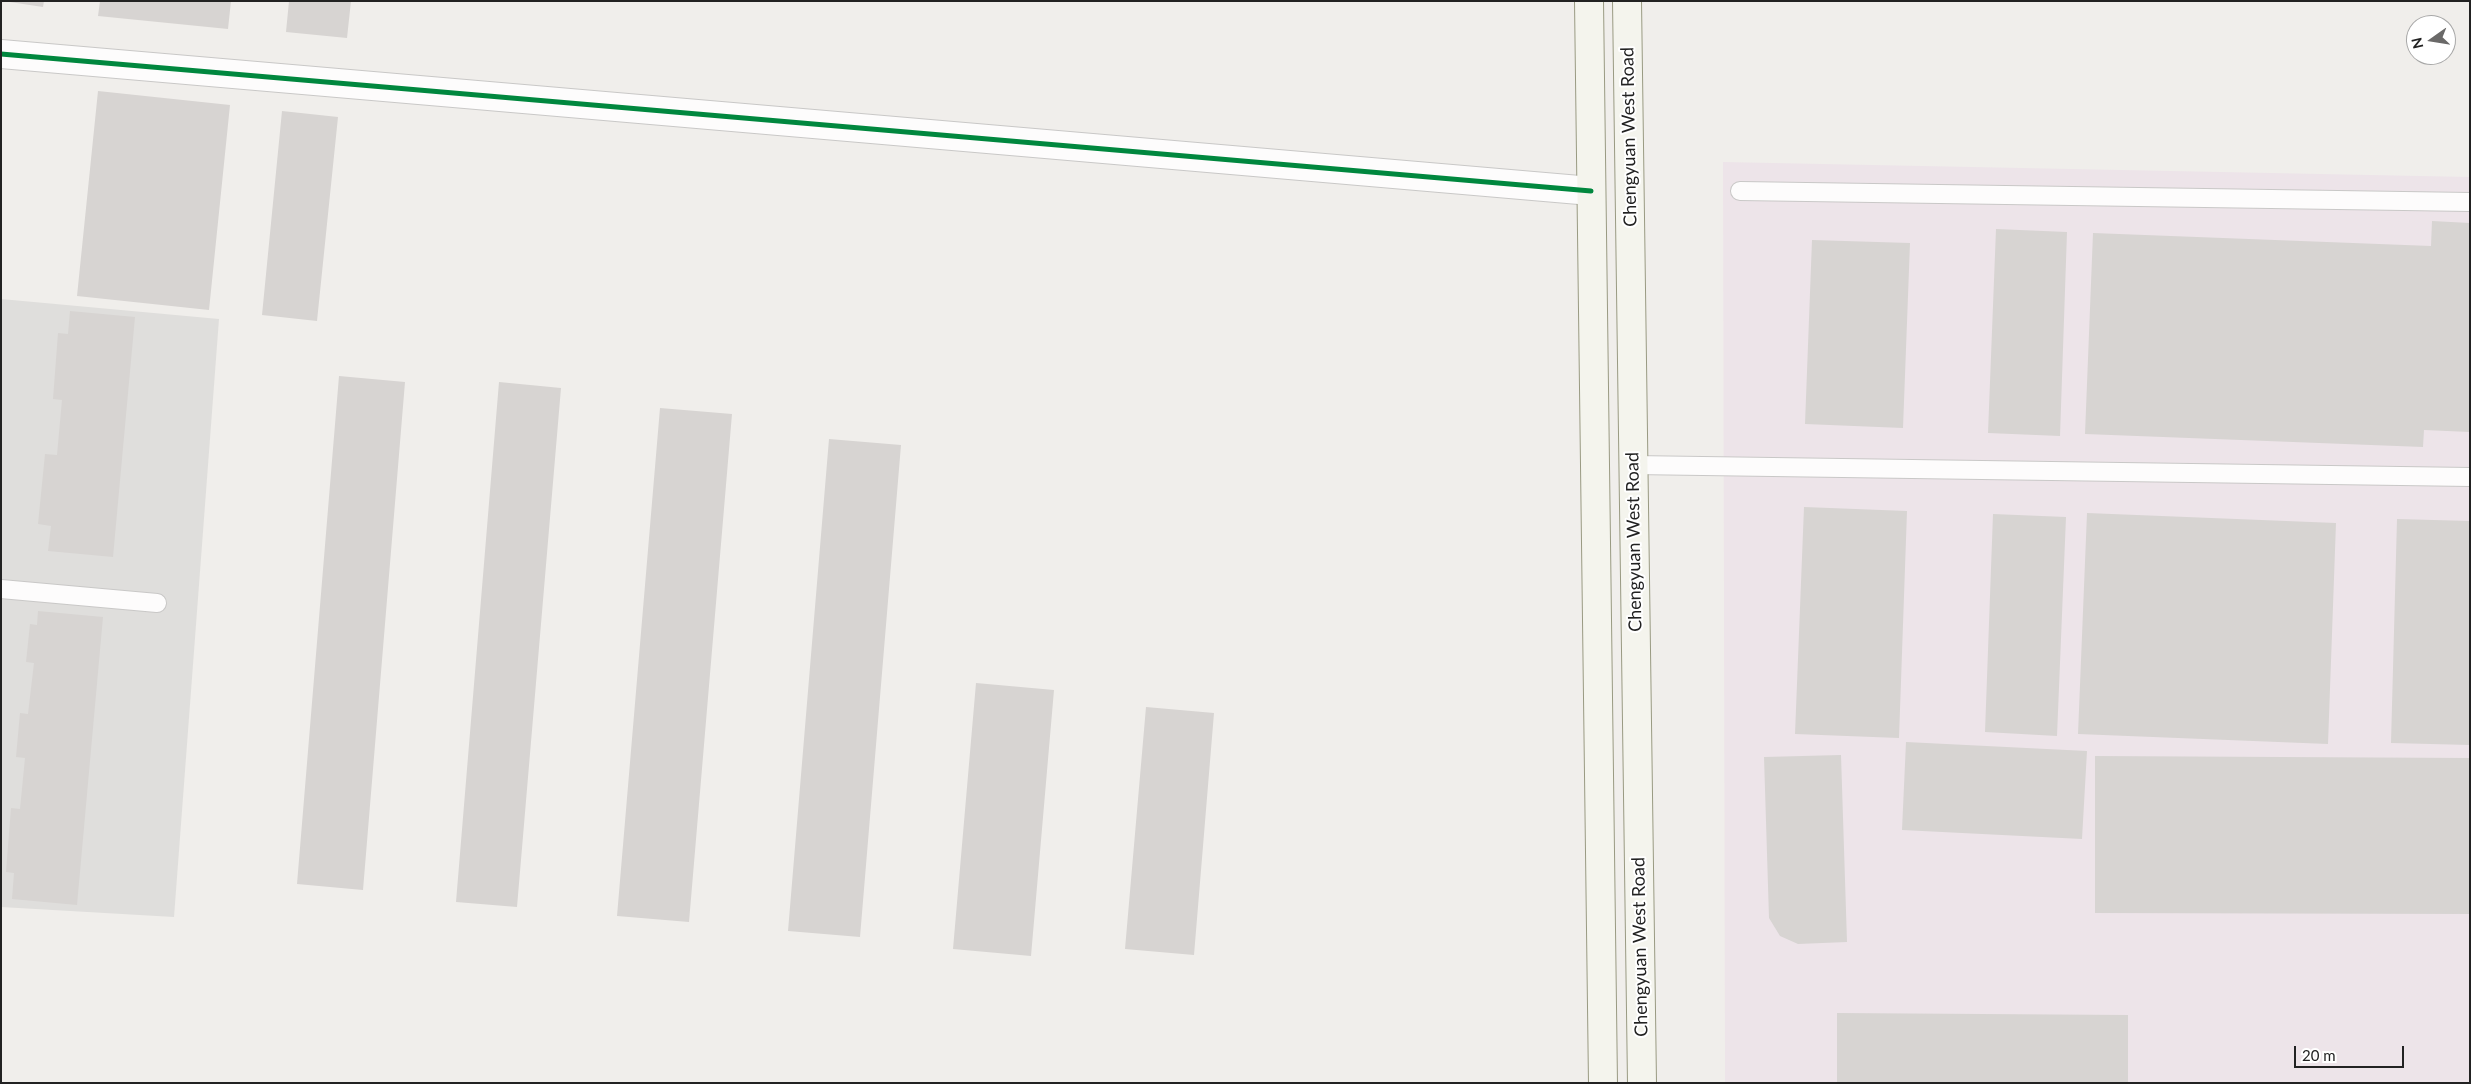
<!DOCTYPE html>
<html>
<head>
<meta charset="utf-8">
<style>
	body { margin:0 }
	#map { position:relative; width:2471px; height:1084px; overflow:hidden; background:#f0eeeb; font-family:Lato,sans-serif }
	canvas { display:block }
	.frame { position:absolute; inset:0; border:2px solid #222; pointer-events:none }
	.north { position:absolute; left:2406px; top:15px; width:50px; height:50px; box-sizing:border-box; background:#fff; border:1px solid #a7a7a7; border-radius:50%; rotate:257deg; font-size:14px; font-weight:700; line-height:20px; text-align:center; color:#222 }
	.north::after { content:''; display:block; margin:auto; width:18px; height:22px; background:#6a6968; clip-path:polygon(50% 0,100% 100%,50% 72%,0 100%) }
	.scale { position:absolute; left:2294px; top:1046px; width:110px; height:22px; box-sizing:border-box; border:2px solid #222; border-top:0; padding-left:6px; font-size:15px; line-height:18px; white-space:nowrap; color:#222; -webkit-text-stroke:4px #fff; paint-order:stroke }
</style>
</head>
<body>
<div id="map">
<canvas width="2471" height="1084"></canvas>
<div class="frame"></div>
<div class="north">N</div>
<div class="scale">20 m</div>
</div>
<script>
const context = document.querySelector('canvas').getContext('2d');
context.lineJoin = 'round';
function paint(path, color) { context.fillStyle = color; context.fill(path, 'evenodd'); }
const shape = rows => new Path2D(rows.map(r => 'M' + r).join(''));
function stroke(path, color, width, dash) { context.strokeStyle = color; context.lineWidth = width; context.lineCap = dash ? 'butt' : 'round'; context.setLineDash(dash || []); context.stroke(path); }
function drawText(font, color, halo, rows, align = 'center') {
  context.font = font + ' Lato,sans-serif'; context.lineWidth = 4; context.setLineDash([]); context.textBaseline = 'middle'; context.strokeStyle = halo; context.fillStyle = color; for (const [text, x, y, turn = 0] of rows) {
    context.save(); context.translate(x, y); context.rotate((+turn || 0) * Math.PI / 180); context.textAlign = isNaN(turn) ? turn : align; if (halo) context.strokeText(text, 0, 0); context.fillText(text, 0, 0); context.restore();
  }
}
const residential = shape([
	[1,299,219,319,174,917,1,907]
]);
const industrial = shape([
	[1723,162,2470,177,2470,1083,1725,1083]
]);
const building = shape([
	[3,1,44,1,43,7],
	[100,1,231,1,228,29,98,16],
	[289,1,351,1,347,38,286,32],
	[98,91,230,105,209,310,77,296],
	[282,111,338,117,317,321,262,315],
	[2432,221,2470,223,2470,432,2424,430,2423,447,2085,434,2093,233,2431,246],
	[1996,229,2067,232,2060,436,1988,433],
	[1812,240,1910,243,1903,428,1805,424],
	[70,311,135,317,113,557,48,551,51,526,38,524,45,454,57,455,62,400,53,399,58,333,68,334],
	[339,376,405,382,363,890,297,884],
	[499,382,561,388,517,907,456,902],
	[660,408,732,414,689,922,617,916],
	[829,439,901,445,860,937,788,931],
	[1804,507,1907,511,1899,738,1795,734],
	[2087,513,2336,523,2328,744,2078,734],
	[1993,514,2066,517,2057,736,1985,732],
	[2397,519,2470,521,2470,745,2391,743],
	[38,611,103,617,77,905,12,899,14,873,6,872,11,808,20,809,25,758,16,757,20,713,28,714,34,663,26,662,30,624,37,625],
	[976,683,1054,690,1031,956,953,949],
	[1146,707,1214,713,1194,955,1125,949],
	[1906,742,2087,751,2082,839,1902,830],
	[1841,755,1847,942,1798,944,1780,936,1769,918,1764,757],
	[2095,756,2470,758,2470,914,2095,913],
	[1837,1013,2128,1015,2128,1083,1837,1083]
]);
const service = shape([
	[1740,191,2470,202],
	[1633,465,2470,477],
	[1,589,157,603]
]);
const minor = shape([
	[1,54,1591,191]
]);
const secondary = shape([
	[1589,1,1603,1083],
	[1627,1,1642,1083]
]);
const cycleway = shape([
	[1,54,1591,191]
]);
const streetNames = [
	["Chengyuan West Road",1629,137,-91],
	["Chengyuan West Road",1634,542,-91],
	["Chengyuan West Road",1640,947,-91]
];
paint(residential, '#dfdedc');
paint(industrial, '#ede4e9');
paint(building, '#d7d4d2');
stroke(service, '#c9c8c7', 20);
stroke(minor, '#c9c8c7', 30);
stroke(secondary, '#999a82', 30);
stroke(service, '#fdfcfc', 18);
stroke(minor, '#fdfcfc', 28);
stroke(secondary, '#f4f4ed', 28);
stroke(cycleway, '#00873e', 5);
drawText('18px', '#222', '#fff', streetNames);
</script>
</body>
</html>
